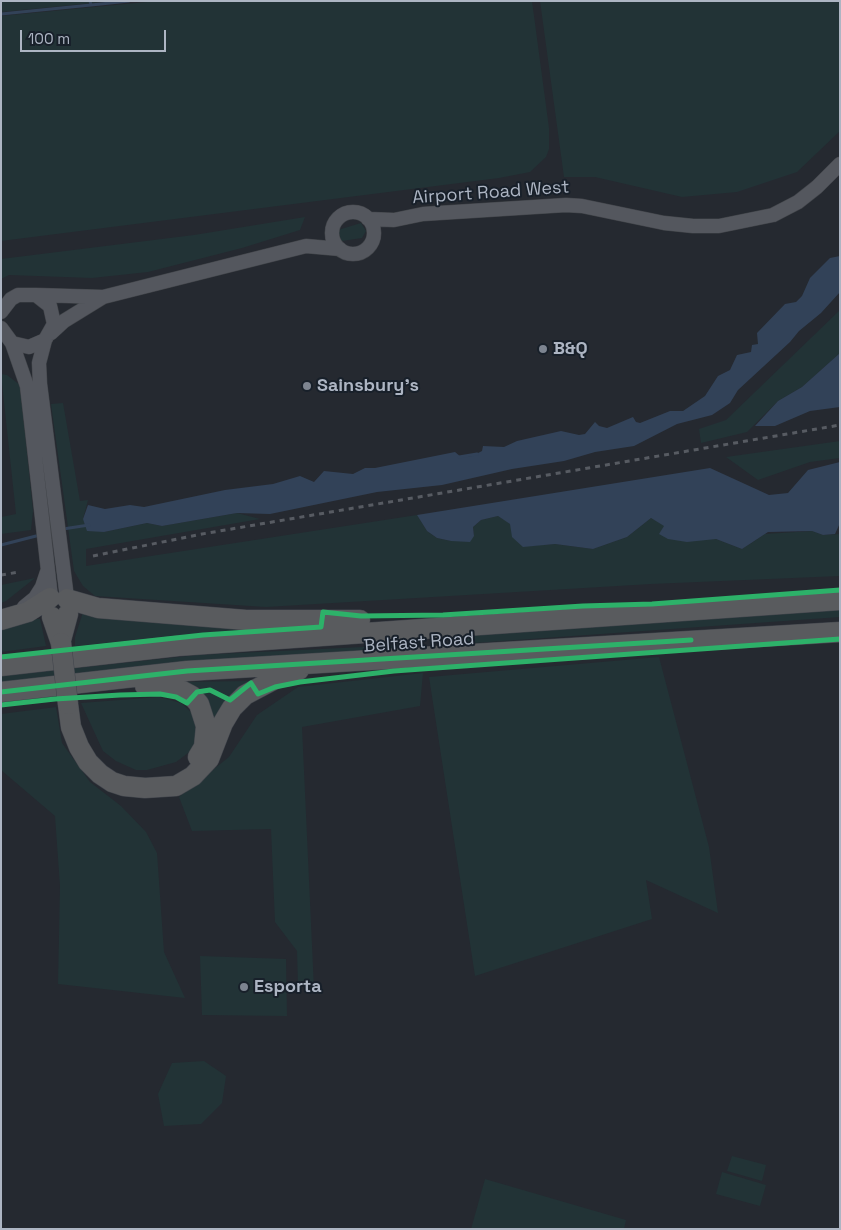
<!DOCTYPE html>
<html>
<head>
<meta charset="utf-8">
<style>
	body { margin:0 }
	#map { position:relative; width:841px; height:1230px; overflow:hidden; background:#252930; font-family:"Space Grotesk",sans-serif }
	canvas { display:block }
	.frame { position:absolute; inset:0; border:2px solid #adb5c3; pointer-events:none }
	.scale { position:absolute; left:20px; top:30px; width:146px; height:22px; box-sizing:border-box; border:2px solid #adb5c3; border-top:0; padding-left:6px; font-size:15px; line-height:18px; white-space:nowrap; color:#adb5c3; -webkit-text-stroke:4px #18202a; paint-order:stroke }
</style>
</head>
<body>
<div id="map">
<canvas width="841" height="1230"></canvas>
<div class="frame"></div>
<div class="scale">100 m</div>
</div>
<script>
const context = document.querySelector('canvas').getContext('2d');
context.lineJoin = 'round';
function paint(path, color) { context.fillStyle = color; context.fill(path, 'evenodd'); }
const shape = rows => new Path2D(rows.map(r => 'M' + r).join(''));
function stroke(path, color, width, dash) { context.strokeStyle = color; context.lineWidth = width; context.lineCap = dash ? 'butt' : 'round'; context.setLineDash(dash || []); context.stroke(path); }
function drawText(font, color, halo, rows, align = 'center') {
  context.font = font + ' "Space Grotesk",sans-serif'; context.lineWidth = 4; context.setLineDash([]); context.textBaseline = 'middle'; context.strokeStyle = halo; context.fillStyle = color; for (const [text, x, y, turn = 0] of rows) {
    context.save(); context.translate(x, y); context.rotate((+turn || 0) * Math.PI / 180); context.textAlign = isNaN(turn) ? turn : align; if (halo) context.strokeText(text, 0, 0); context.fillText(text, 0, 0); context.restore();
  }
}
const green = shape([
	[1,1,113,1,1,12],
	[157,1,532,1,549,128,549,149,546,157,530,172,499,178,1,241,1,16],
	[540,1,840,1,840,131,797,172,737,192,682,197,595,177,564,177],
	[305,217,300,230,242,248,148,272,92,278,9,275,1,279,1,259,194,235],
	[361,223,366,231,362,238,342,241,340,239,338,230],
	[840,310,840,353,802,387,778,401,747,432,701,443,699,429,726,420],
	[1,374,7,375,20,385,33,511,31,530,1,534,1,517,16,514],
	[63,403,80,501,88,500,83,519,104,532,147,523,162,526,237,513,260,519,86,549,86,566,417,515,427,531,437,538,451,541,474,536,473,527,481,520,498,516,511,524,523,546,555,544,593,549,627,537,651,518,665,526,660,533,716,539,742,549,765,534,812,531,823,535,840,534,840,576,651,584,266,607,95,596,83,586,74,571,51,404],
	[840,441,840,458,810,462,758,480,726,457],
	[35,578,6,601,1,603,1,585],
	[840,610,840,617,460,644,450,643,453,637],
	[83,612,274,626,75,646,75,637],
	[34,619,40,619,46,646,1,652,1,627],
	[425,644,424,646,281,656,1,683,1,676,197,655],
	[659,657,709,847,718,913,646,880,652,919,475,976,429,677],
	[423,673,420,706,302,727,314,989,298,985,297,951,275,922,271,829,192,831,179,797,229,757,257,715,298,687],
	[249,681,234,694,213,742,179,682],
	[159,697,181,703,192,713,198,733,192,750,176,762,147,770,136,770,116,761,103,751,81,703],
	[56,707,62,743,90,782,121,806,146,832,157,853,164,952,185,998,58,984,60,886,55,816,1,770,1,714],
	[200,956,286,959,287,1016,202,1015],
	[204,1061,226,1076,222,1103,201,1124,164,1126,158,1094,172,1063],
	[732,1156,766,1165,762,1181,727,1171],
	[722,1172,766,1185,760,1206,716,1194],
	[485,1179,626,1220,624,1229,471,1229]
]);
const water = shape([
	[840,256,840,292,821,313,799,331,790,342,738,390,730,403,712,415,677,424,634,446,595,452,564,461,512,469,442,485,377,492,270,514,237,513,162,526,147,523,104,532,87,531,83,519,88,505,105,509,130,505,144,507,225,490,273,484,300,476,314,482,324,471,353,474,365,468,375,468,455,452,461,457,472,456,482,451,483,446,504,447,517,441,561,431,579,435,585,434,595,422,599,426,607,428,633,417,636,422,640,423,670,411,683,411,705,396,718,376,730,370,737,355,751,352,752,345,758,344,757,333,785,304,796,302,802,296,810,278,830,258],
	[840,353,840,407,810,411,775,426,755,426,778,401,802,387],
	[840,462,840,523,835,534,823,535,812,531,768,532,742,549,716,539,687,542,668,539,659,534,664,526,651,518,627,537,593,549,555,544,523,547,512,537,510,524,498,516,481,520,473,527,474,536,470,542,451,541,437,538,427,531,417,515,710,468,769,495,788,493,808,470]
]);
const stream = shape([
	[91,5,129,1],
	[1,14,91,5,90,1],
	[459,457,477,454],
	[63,529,89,525],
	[1,545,40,535]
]);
const minor = shape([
	'332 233a21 21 0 1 1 42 0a21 21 0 1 1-42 0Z',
	[368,219,394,220,423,214,566,205,582,206,664,223,693,226,719,226,773,215,798,202,817,187,840,164],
	[36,295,103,297,306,246,340,249],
	[1,312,11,299,18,295,36,295,50,306,54,324,45,340,29,347,12,343,1,328],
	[51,333,64,321,103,297],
	[45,340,39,363,40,384,67,598],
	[12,343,27,386,51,597],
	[24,607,35,598,42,587,47,572]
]);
const highway = shape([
	[67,599,98,608,246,620,360,620],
	[52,617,61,643],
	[1,620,28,612,50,598],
	[61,640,68,614],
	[1,666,178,646,840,600],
	[145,686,170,686,179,689,192,696,199,704,206,726,204,747,198,757],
	[1,692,187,671,840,632],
	[68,704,71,727,79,747,88,762,100,774,112,782,124,786,145,788,176,786,193,776,209,759,223,723,232,708,245,695,279,677,299,670]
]);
const rail = shape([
	[93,556,202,534,840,425],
	[1,575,19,572]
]);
const highwayBridge = shape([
	[61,643,68,704]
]);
const cycleway = shape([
	[1,657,203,635,321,627,323,612,361,616,443,615,583,606,652,604,840,590],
	[1,692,187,671,691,640],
	[1,705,55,699,120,695,160,694,176,697,187,703,197,692,210,690,230,700,251,683,258,694,275,687,300,682,394,671,840,639]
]);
const markers = [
	[543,349,5,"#7d8490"],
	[307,386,5,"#7d8490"],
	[244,987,5,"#7d8490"]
];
const streetNames = [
	["Airport Road West",491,193,-4],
	["Belfast Road",419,643,-4]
];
const poiNames = [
	["B&Q",553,349],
	["Sainsbury's",317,386],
	["Esporta",254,987]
];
paint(green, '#223336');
paint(water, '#324258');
stroke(stream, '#324258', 3);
stroke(minor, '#414449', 15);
stroke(highway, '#41454c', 21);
stroke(minor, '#54575e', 14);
stroke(highway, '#595b5e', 20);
stroke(rail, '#575b62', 3, [5, 5]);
stroke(highwayBridge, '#41454c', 21, []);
stroke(highwayBridge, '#595b5e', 20);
stroke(cycleway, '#2db169', 5);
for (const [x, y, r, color] of markers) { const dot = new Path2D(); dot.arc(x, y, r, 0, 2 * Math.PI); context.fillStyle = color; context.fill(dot); stroke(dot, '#18202a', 2); }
drawText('18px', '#adb5c3', '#18202a', streetNames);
drawText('bold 18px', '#adb5c3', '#18202a', poiNames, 'left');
</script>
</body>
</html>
